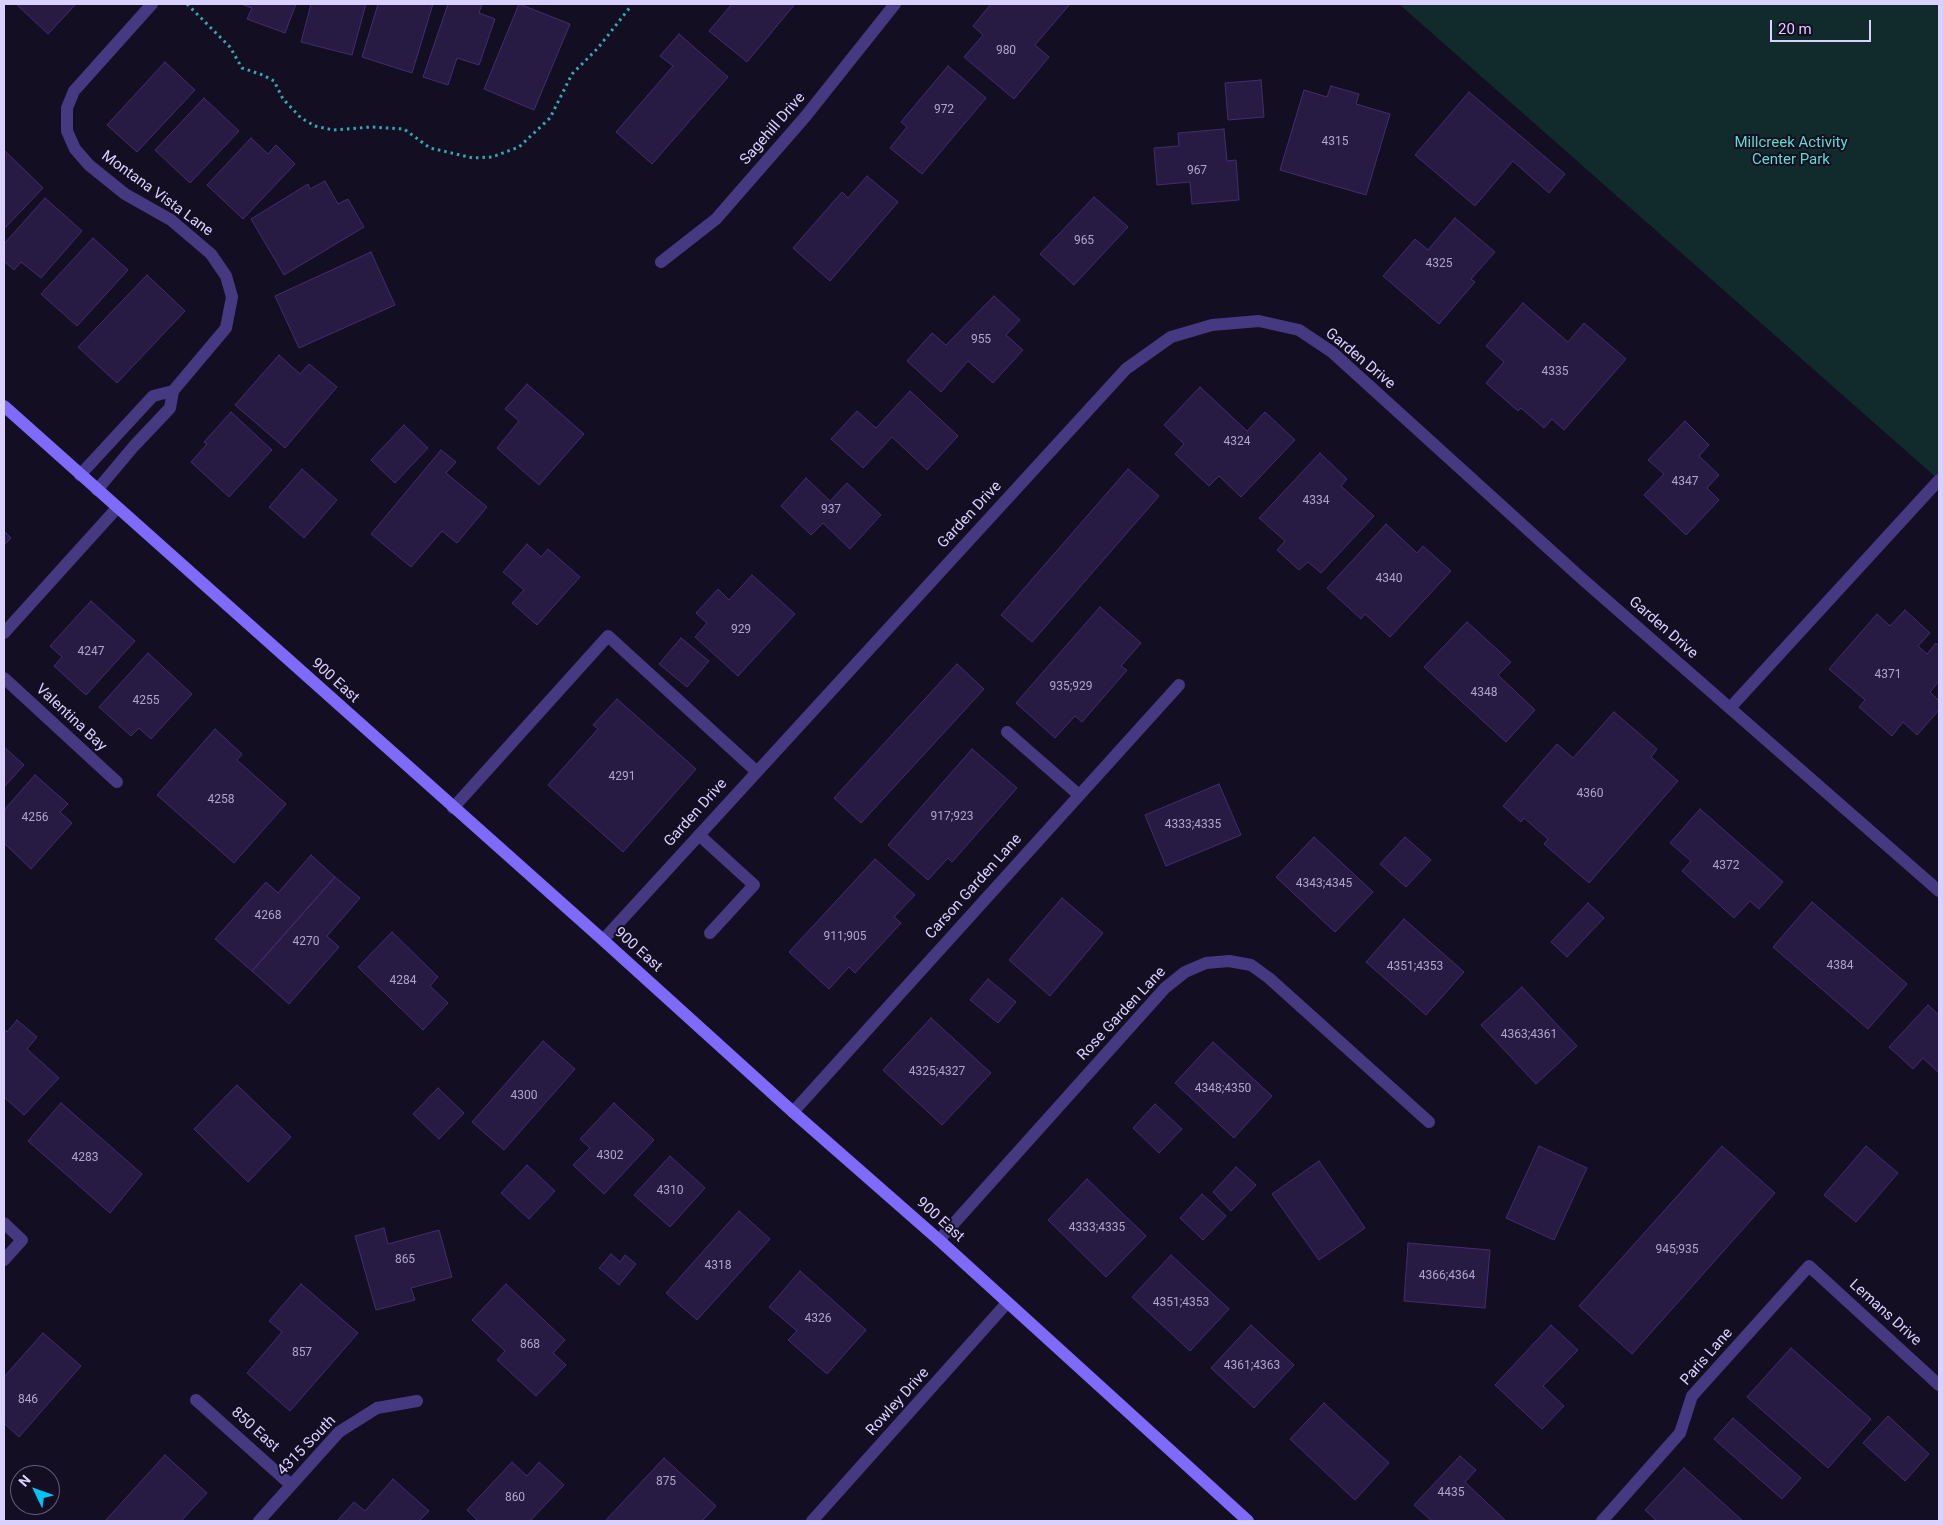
<!DOCTYPE html>
<html>
<head>
<meta charset="utf-8">
<style>
	body { margin:0 }
	#map { position:relative; width:1943px; height:1525px; overflow:hidden; background:#140e23; font-family:Roboto,sans-serif }
	canvas { display:block }
	.frame { position:absolute; inset:0; border:5px solid #dbd1fe; pointer-events:none }
	.north { position:absolute; left:10px; top:1465px; width:50px; height:50px; box-sizing:border-box; background:#140e23; border:1px solid #645c7b; border-radius:50%; rotate:312deg; font-size:14px; font-weight:700; line-height:20px; text-align:center; color:#dbd1fe }
	.north::after { content:''; display:block; margin:auto; width:18px; height:22px; background:#05c1f6; clip-path:polygon(50% 0,100% 100%,50% 72%,0 100%) }
	.scale { position:absolute; left:1770px; top:20px; width:101px; height:22px; box-sizing:border-box; border:2px solid #dbd1fe; border-top:0; padding-left:6px; font-size:15px; line-height:18px; white-space:nowrap; color:#dbd1fe; -webkit-text-stroke:4px #140e23; paint-order:stroke }
</style>
</head>
<body>
<div id="map">
<canvas width="1943" height="1525"></canvas>
<div class="frame"></div>
<div class="north">N</div>
<div class="scale">20 m</div>
</div>
<script>
const context = document.querySelector('canvas').getContext('2d');
context.lineJoin = 'round';
function paint(path, color) { context.fillStyle = color; context.fill(path, 'evenodd'); }
const shape = rows => new Path2D(rows.map(r => 'M' + r).join(''));
function stroke(path, color, width, dash) { context.strokeStyle = color; context.lineWidth = width; context.lineCap = dash ? 'butt' : 'round'; context.setLineDash(dash || []); context.stroke(path); }
function drawText(font, color, halo, rows, align = 'center') {
  context.font = font + ' Roboto,sans-serif'; context.lineWidth = 4; context.setLineDash([]); context.textBaseline = 'middle'; context.strokeStyle = halo; context.fillStyle = color; for (const [text, x, y, turn = 0] of rows) {
    context.save(); context.translate(x, y); context.rotate((+turn || 0) * Math.PI / 180); context.textAlign = isNaN(turn) ? turn : align; if (halo) context.strokeText(text, 0, 0); context.fillText(text, 0, 0); context.restore();
  }
}
const green = shape([
	[1399,4,1939,4,1939,480]
]);
const building = shape([
	[16,4,76,4,48,34,16,4],
	[241,4,296,4,285,33,247,19,252,8,241,4],
	[311,4,366,4,352,55,301,42,311,4],
	[378,4,433,4,412,73,362,57,378,4],
	[448,4,482,4,479,13,495,19,479,65,457,58,448,85,423,77,448,4],
	[519,4,570,24,534,110,484,89,519,4],
	[732,4,795,4,747,62,709,31,732,4],
	[991,4,1070,4,1035,45,1049,57,1014,99,964,57,983,35,973,26,991,4],
	[679,34,728,77,652,164,616,132,673,66,660,56,679,34],
	[165,62,195,90,137,152,107,125,165,62],
	[948,66,986,98,922,174,890,148,907,127,901,122,948,66],
	[1261,80,1264,117,1228,120,1225,83,1261,80],
	[1331,86,1359,94,1356,104,1390,114,1366,195,1280,170,1304,90,1327,97,1331,86],
	[1469,92,1565,174,1549,193,1513,161,1475,206,1415,155,1469,92],
	[204,98,239,131,190,183,155,150,204,98],
	[1224,129,1227,161,1236,160,1239,200,1192,204,1190,182,1157,185,1154,148,1179,146,1178,133,1224,129],
	[251,138,268,154,276,145,295,164,243,219,207,185,251,138],
	[4,150,43,188,4,229,4,150],
	[867,176,898,202,830,281,793,248,842,192,848,198,867,176],
	[325,181,338,204,348,199,364,227,284,275,251,219,308,184,310,189,325,181],
	[1094,197,1128,227,1074,285,1040,254,1094,197],
	[45,198,82,231,41,278,21,262,14,270,4,261,4,244,45,198],
	[1455,218,1495,252,1471,279,1475,282,1439,324,1383,276,1415,239,1428,250,1455,218],
	[93,238,128,270,77,326,41,294,93,238],
	[371,252,395,305,299,348,275,296,371,252],
	[147,275,185,311,117,383,78,347,147,275],
	[994,296,1020,320,1006,335,1023,350,993,383,968,361,941,392,907,361,932,333,946,345,994,296],
	[1523,303,1568,342,1584,323,1626,359,1564,430,1552,419,1544,428,1521,408,1518,411,1486,383,1504,362,1486,346,1523,303],
	[279,355,300,374,309,364,337,387,285,448,235,405,279,355],
	[527,384,584,434,539,485,497,448,519,421,505,409,527,384],
	[1200,387,1247,431,1265,412,1295,440,1241,497,1219,476,1209,486,1175,454,1184,444,1164,425,1200,387],
	[910,391,958,436,927,470,892,437,863,468,831,439,857,411,876,428,910,391],
	[231,412,272,450,229,497,191,462,207,444,204,442,231,412],
	[1685,421,1709,445,1699,456,1719,475,1707,488,1719,500,1686,535,1644,495,1664,474,1648,460,1685,421],
	[404,425,428,448,395,483,371,460,404,425],
	[441,450,456,462,446,473,487,507,457,543,442,531,411,567,371,534,441,450],
	[1320,453,1347,479,1341,486,1374,516,1321,573,1308,562,1299,570,1277,550,1285,541,1259,518,1320,453],
	[302,469,337,500,304,538,269,507,302,469],
	[1128,469,1159,496,1032,642,1001,615,1128,469],
	[806,478,830,501,847,483,881,515,850,549,823,523,811,535,781,506,806,478],
	[1386,524,1417,553,1423,546,1451,571,1390,637,1365,614,1361,619,1327,588,1386,524],
	[4,531,11,538,4,545,4,531],
	[527,544,541,557,548,549,580,577,537,625,512,603,524,590,503,572,527,544],
	[752,575,795,614,738,676,695,637,707,623,696,613,718,589,729,600,752,575],
	[91,601,135,641,86,695,54,666,62,657,50,646,91,601],
	[1100,607,1141,643,1121,666,1127,670,1082,722,1075,716,1055,738,1016,703,1100,607],
	[1905,610,1930,633,1918,646,1927,654,1936,643,1939,646,1939,681,1930,692,1939,701,1939,710,1917,735,1903,722,1892,736,1859,707,1865,700,1829,669,1877,614,1890,626,1905,610],
	[1467,622,1511,662,1498,675,1535,710,1506,742,1424,667,1467,622],
	[681,638,709,661,687,687,659,664,681,638],
	[148,653,192,694,151,739,139,728,131,736,99,707,148,653],
	[957,664,984,689,861,823,834,798,957,664],
	[617,699,696,769,623,852,548,785,598,729,593,725,617,699],
	[1614,712,1657,749,1651,757,1678,781,1589,883,1544,844,1548,839,1524,818,1521,822,1503,806,1557,744,1573,758,1614,712],
	[215,729,242,754,237,760,286,804,234,863,157,795,215,729],
	[4,747,24,765,4,787,4,747],
	[972,749,1017,788,952,862,948,858,928,880,888,845,972,749],
	[35,775,68,804,60,812,72,823,31,869,4,843,4,810,35,775],
	[1219,784,1241,835,1166,866,1145,815,1219,784],
	[1700,809,1783,882,1759,909,1750,901,1734,918,1682,871,1691,861,1670,843,1700,809],
	[1314,837,1373,892,1335,932,1276,877,1314,837],
	[1405,837,1431,860,1406,887,1380,864,1405,837],
	[311,855,335,877,252,971,215,939,266,882,278,893,311,855],
	[875,859,915,895,894,917,901,923,855,973,849,967,829,989,789,952,875,859],
	[335,877,360,898,327,936,339,947,289,1004,252,971,335,877],
	[1062,898,1103,933,1050,996,1009,960,1062,898],
	[1812,902,1907,984,1868,1029,1773,947,1812,902],
	[1588,903,1604,918,1567,957,1551,942,1588,903],
	[1404,919,1464,972,1426,1015,1366,962,1404,919],
	[392,932,438,977,430,986,448,1003,423,1030,358,967,392,932],
	[988,979,1016,1002,998,1023,970,1000,988,979],
	[1522,987,1577,1046,1536,1084,1481,1025,1522,987],
	[1928,1005,1939,1015,1939,1073,1923,1058,1913,1069,1889,1047,1928,1005],
	[931,1018,991,1073,942,1125,883,1070,931,1018],
	[17,1020,37,1037,27,1049,59,1078,24,1115,4,1097,4,1029,7,1032,17,1020],
	[543,1041,575,1069,504,1150,472,1122,543,1041],
	[1213,1042,1272,1096,1234,1138,1175,1083,1213,1042],
	[237,1085,291,1137,248,1182,194,1129,237,1085],
	[438,1088,464,1113,439,1139,413,1114,438,1088],
	[61,1103,142,1174,110,1213,28,1141,61,1103],
	[614,1103,654,1140,604,1194,573,1165,590,1148,580,1139,614,1103],
	[1155,1104,1182,1129,1159,1153,1133,1128,1155,1104],
	[1539,1146,1587,1168,1554,1240,1506,1218,1539,1146],
	[1722,1146,1775,1193,1632,1354,1579,1306,1722,1146],
	[1866,1146,1898,1173,1856,1222,1824,1195,1866,1146],
	[670,1156,705,1188,670,1227,634,1195,670,1156],
	[1319,1161,1365,1228,1319,1260,1272,1194,1319,1161],
	[527,1165,555,1191,529,1219,501,1193,527,1165],
	[1236,1167,1256,1185,1231,1211,1213,1192,1236,1167],
	[1087,1179,1146,1236,1106,1277,1048,1220,1087,1179],
	[1202,1194,1226,1216,1203,1240,1180,1218,1202,1194],
	[739,1211,770,1239,697,1320,666,1293,739,1211],
	[384,1228,388,1244,439,1230,452,1277,411,1288,415,1300,376,1310,355,1236,384,1228],
	[1408,1243,1490,1250,1485,1308,1404,1301,1408,1243],
	[611,1254,620,1262,625,1255,636,1264,619,1285,599,1268,611,1254],
	[1171,1255,1229,1309,1190,1351,1132,1297,1171,1255],
	[800,1271,866,1330,827,1374,788,1340,797,1331,769,1307,800,1271],
	[301,1284,358,1333,290,1411,247,1373,282,1332,269,1321,301,1284],
	[506,1284,565,1340,553,1353,566,1365,536,1396,497,1360,505,1351,472,1320,506,1284],
	[1251,1325,1294,1365,1254,1408,1211,1368,1251,1325],
	[1551,1325,1578,1350,1543,1386,1564,1406,1542,1429,1495,1385,1551,1325],
	[43,1333,81,1366,19,1437,4,1423,4,1377,43,1333],
	[1791,1348,1871,1419,1828,1468,1747,1397,1791,1348],
	[1324,1403,1389,1463,1355,1500,1290,1439,1324,1403],
	[1888,1416,1929,1454,1905,1481,1863,1443,1888,1416],
	[1733,1418,1801,1478,1782,1499,1714,1439,1733,1418],
	[165,1455,207,1493,181,1521,105,1521,165,1455],
	[1460,1456,1476,1470,1465,1482,1506,1521,1432,1521,1414,1505,1460,1456],
	[664,1458,716,1506,702,1521,605,1521,664,1458],
	[512,1462,527,1476,539,1462,564,1485,530,1521,478,1521,467,1510,512,1462],
	[1684,1468,1743,1521,1657,1521,1645,1510,1684,1468],
	[393,1479,429,1511,419,1521,337,1521,354,1502,365,1511,393,1479]
]);
const path = shape([
	[187,4,230,47,242,68,263,75,274,81,283,99,301,118,315,126,333,130,371,127,404,129,430,148,473,158,492,157,519,147,550,118,572,74,598,48,631,6]
]);
const lane = shape([
	[1730,708,1939,480],
	[1007,732,1079,795],
	[453,808,608,636,756,771],
	[699,835,754,885,710,933]
]);
const street = shape([
	[661,262,716,219,805,117,895,4],
	[80,475,153,396,173,391],
	[97,490,134,446,170,408,173,391,226,328,232,297,226,276,211,254,171,220,125,194,89,165,75,149,67,131,67,108,74,91,152,4],
	[4,633,117,508],
	[4,678,117,782],
	[603,940,1126,369,1171,337,1212,325,1259,321,1299,330,1332,352,1580,577,1939,891],
	[793,1112,1179,685],
	[4,1223,22,1240,4,1260],
	[939,1240,1165,988,1185,972,1206,963,1229,961,1251,965,1269,978,1429,1122],
	[196,1400,291,1485],
	[259,1521,339,1432,377,1408,417,1401],
	[812,1521,1007,1303],
	[1602,1521,1680,1433,1692,1396,1809,1266,1939,1385]
]);
const secondary = shape([
	[4,406,603,940,793,1112,939,1240,1248,1521]
]);
const numberNames = [
	["980",1006,51],
	["972",944,110],
	["4315",1335,142],
	["967",1197,171],
	["965",1084,241],
	["4325",1439,264],
	["955",981,340],
	["4335",1555,372],
	["4324",1237,442],
	["4347",1685,482],
	["4334",1316,501],
	["937",831,510],
	["4340",1389,579],
	["929",741,630],
	["4247",91,652],
	["4371",1888,675],
	["935;929",1071,687],
	["4348",1484,693],
	["4255",146,701],
	["4291",622,777],
	["4360",1590,794],
	["4258",221,800],
	["917;923",952,817],
	["4256",35,818],
	["4333;4335",1193,825],
	["4372",1726,866],
	["4343;4345",1324,884],
	["4268",268,916],
	["911;905",845,937],
	["4270",306,942],
	["4384",1840,966],
	["4351;4353",1415,967],
	["4284",403,981],
	["4363;4361",1529,1035],
	["4325;4327",937,1072],
	["4348;4350",1223,1089],
	["4300",524,1096],
	["4302",610,1156],
	["4283",85,1158],
	["4310",670,1191],
	["4333;4335",1097,1228],
	["945;935",1677,1250],
	["865",405,1260],
	["4318",718,1266],
	["4366;4364",1447,1276],
	["4351;4353",1181,1303],
	["4326",818,1319],
	["868",530,1345],
	["857",302,1353],
	["4361;4363",1252,1366],
	["846",28,1400],
	["875",666,1482],
	["4435",1451,1493],
	["860",515,1498]
];
const streetNames = [
	["Sagehill Drive",773,129,-49],
	["Montana Vista Lane",157,194,36],
	["Garden Drive",1360,359,40],
	["Garden Drive",970,515,-47],
	["Garden Drive",1663,628,41],
	["900 East",335,681,42],
	["Valentina Bay",71,718,43],
	["Garden Drive",696,813,-48],
	["Carson Garden Lane",974,887,-48],
	["900 East",638,950,42],
	["Rose Garden Lane",1122,1014,-47],
	["900 East",940,1220,42],
	["Lemans Drive",1885,1313,42],
	["Paris Lane",1707,1357,-49],
	["Rowley Drive",898,1402,-48],
	["850 East",255,1430,42],
	["4315 South",307,1446,-46]
];
const parkNames = [
	["Millcreek Activity",1791,143],
	["Center Park",1791,160]
];
paint(green, '#112a2c');
paint(building, '#281b43');
stroke(building, '#422d6f', 1);
stroke(path, '#31aab2', 3, [2.5, 4]);
stroke(lane, '#453a81', 12);
stroke(street, '#453a81', 12);
stroke(secondary, '#7f6afc', 12);
drawText('12px', '#aea4cf', null, numberNames);
drawText('15px', '#dbd1fe', '#140e23', streetNames);
drawText('15px', '#5eddcc', '#140e23', parkNames);
</script>
</body>
</html>
